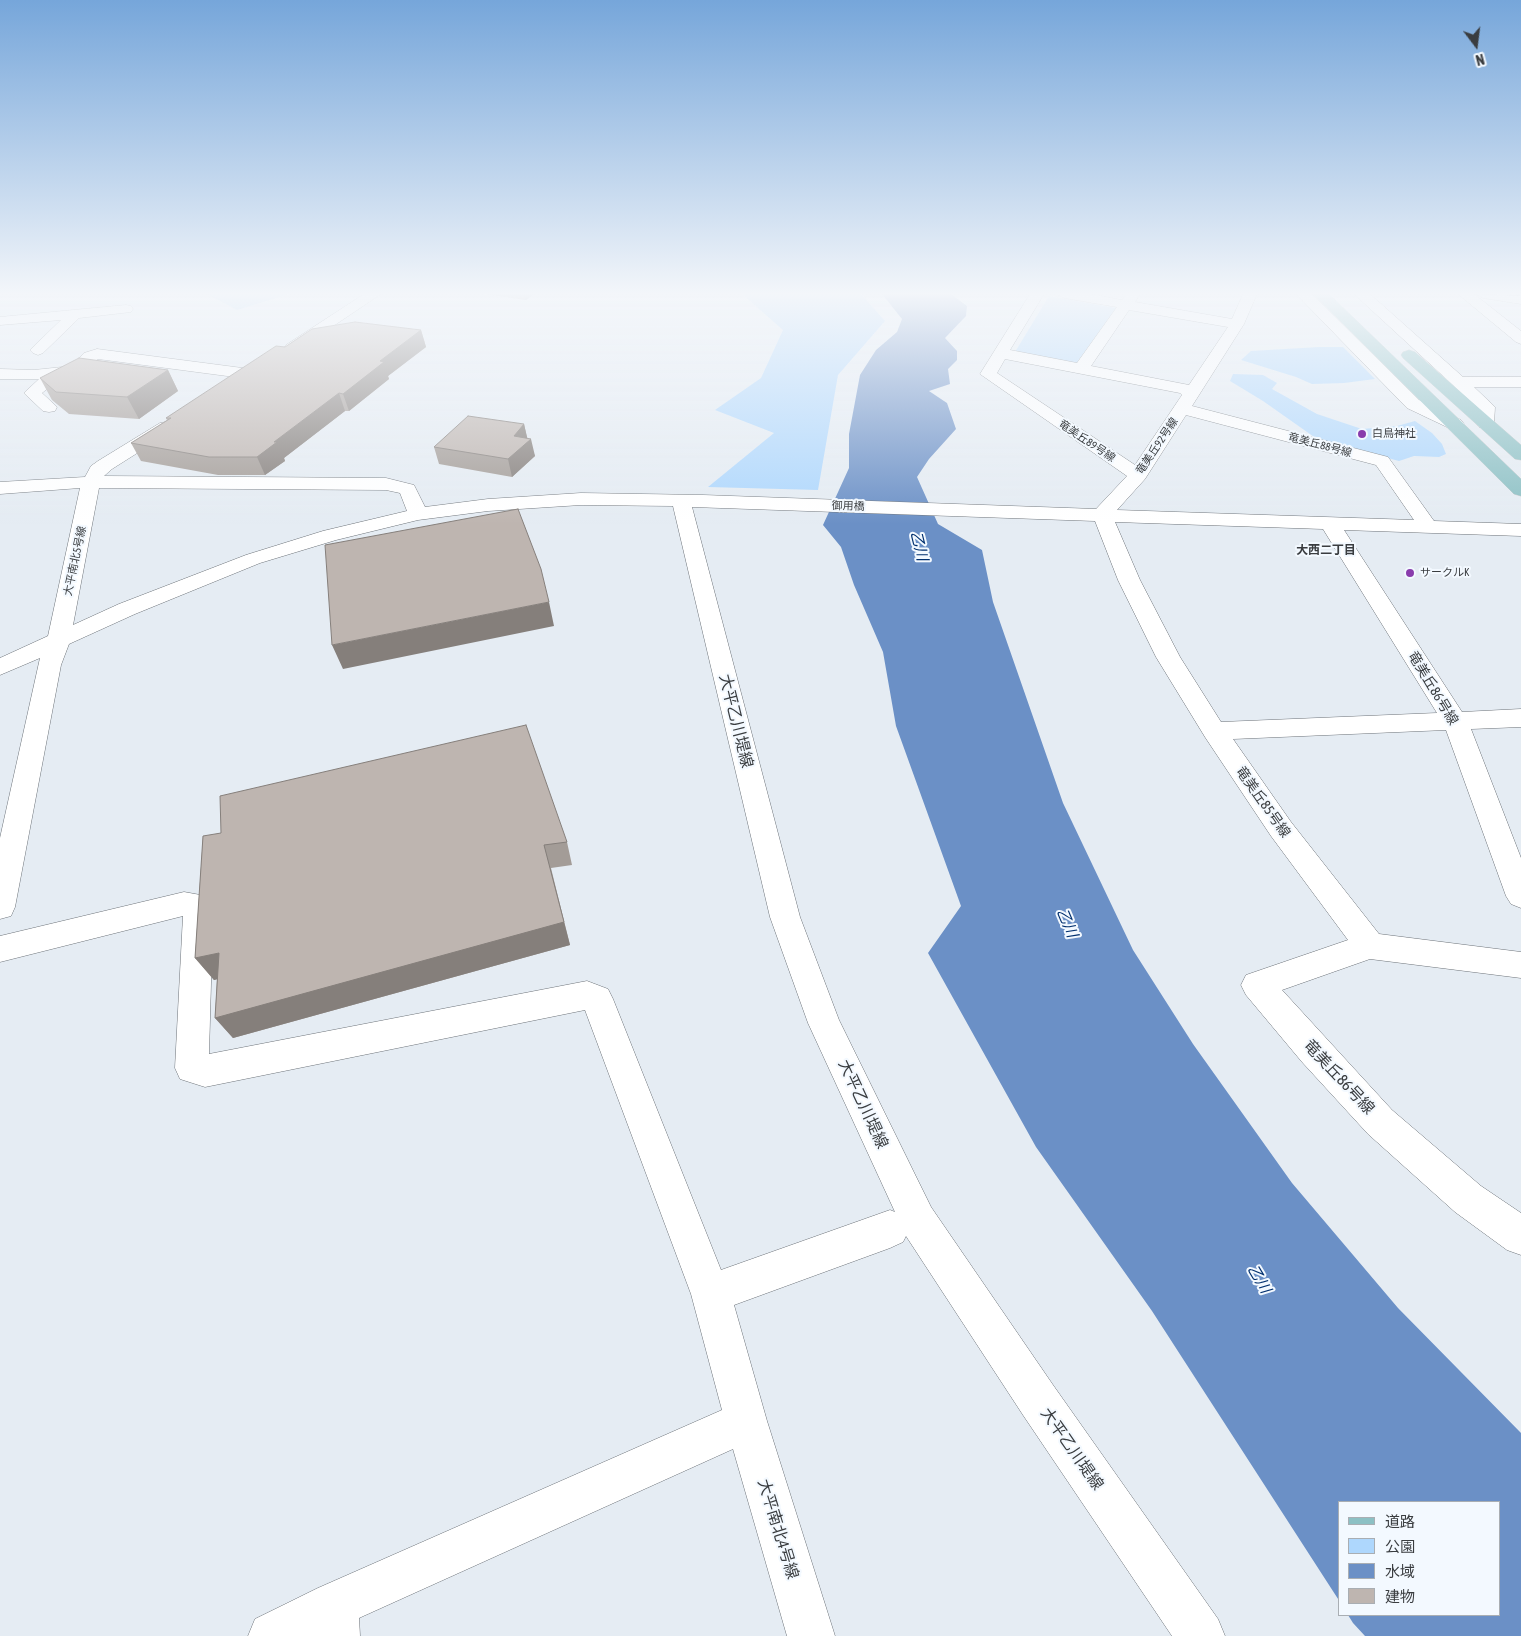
<!DOCTYPE html>
<html>
<head>
<meta charset="utf-8">
<style>
	body { margin:0 }
	#map { position:relative; width:1521px; height:1636px; overflow:hidden; background:#e5ecf3; font-family:"Asap Condensed","Noto Sans JP",sans-serif }
	canvas { display:block }
	.legend { position:absolute; left:1338px; top:1501px; width:162px; height:115px; box-sizing:border-box; background:#f3f9ff; border:1px solid #a9aeb3; margin:0; padding:6px 9px; list-style:none; font-size:15px; color:#3a3d40 }
	.legend li { display:flex; align-items:center; gap:10px; height:25px }
	.legend b { width:25px; border:1px solid #a9aeb3 }
	.north { position:absolute; left:1451px; top:20px; width:50px; height:50px; -webkit-text-stroke:4px #f3f9ff; paint-order:stroke; rotate:165deg; font-size:14px; font-weight:700; line-height:20px; text-align:center; color:#3a3d40 }
	.north::after { content:''; display:block; margin:auto; width:18px; height:22px; background:#3a3d40; clip-path:polygon(50% 0,100% 100%,50% 72%,0 100%) }
</style>
</head>
<body>
<div id="map">
<canvas width="1521" height="1636"></canvas>
<ul class="legend">
<li><b style="height:6px;background:#8cc0c4"></b>道路</li>
<li><b style="height:14px;background:#aed7fd"></b>公園</li>
<li><b style="height:14px;background:#6b90c6"></b>水域</li>
<li><b style="height:14px;background:#beb5b0"></b>建物</li>
</ul>
<div class="north">N</div>
</div>
<script>
const context = document.querySelector('canvas').getContext('2d');
context.lineJoin = 'round';
function paint(path, color) { context.fillStyle = color; context.fill(path, 'evenodd'); }
const shape = rows => new Path2D(rows.map(r => 'M' + r).join(''));
function stroke(path, color, width, dash) { context.strokeStyle = color; context.lineWidth = width; context.lineCap = dash ? 'butt' : 'round'; context.setLineDash(dash || []); context.stroke(path); }
function drawText(font, color, halo, rows, align = 'center') {
  context.font = font + ' "Asap Condensed","Noto Sans JP",sans-serif'; context.lineWidth = 4; context.setLineDash([]); context.textBaseline = 'middle'; context.strokeStyle = halo; context.fillStyle = color; for (const [text, x, y, turn = 0] of rows) {
    context.save(); context.translate(x, y); context.rotate((+turn || 0) * Math.PI / 180); context.textAlign = isNaN(turn) ? turn : align; if (halo) context.strokeText(text, 0, 0); context.fillText(text, 0, 0); context.restore();
  }
}
const green = shape([
	[207,294,289,294,237,310],
	[742,294,861,294,885,321,838,375,818,490,708,487,774,433,715,410,761,378,783,330],
	[1049,296,1116,308,1076,364,1015,352],
	[1319,347,1343,347,1375,379,1344,383,1312,384,1296,377,1241,360,1251,351],
	[1233,374,1263,375,1277,383,1272,389,1317,414,1362,429,1397,426,1415,421,1432,433,1442,444,1446,454,1439,457,1414,456,1399,461,1317,439,1263,401,1230,381]
]);
const water = shape([
	[882,294,951,294,967,306,966,316,945,338,957,351,957,360,948,369,950,384,929,391,947,403,956,429,929,459,917,477,938,524,982,550,993,602,1063,803,1133,950,1193,1044,1292,1183,1398,1308,1521,1433,1521,1636,1365,1636,1353,1623,1348,1615,1500,1615,1500,1502,1340,1502,1340,1602,1152,1311,1036,1147,928,953,961,906,896,726,883,652,854,585,841,547,823,525,849,468,849,434,860,375,876,350,897,332,902,319]
]);
const minor = shape([
	[364,294,381,294,296,351,286,351,283,348,286,345,364,294],
	[1030,294,1044,294,1010,350,1077,363,1117,307,1064,298,1057,294,1091,294,1122,300,1126,294,1140,294,1135,302,1232,319,1243,294,1257,294,1244,324,1192,406,1388,457,1434,521,1521,524,1521,536,1344,530,1462,712,1521,709,1521,727,1471,729,1521,858,1521,908,1511,904,1506,896,1446,730,1233,739,1291,822,1379,934,1521,952,1521,978,1370,959,1282,990,1392,1110,1481,1186,1521,1213,1521,1255,1507,1250,1455,1212,1368,1134,1302,1062,1246,995,1241,985,1246,975,1348,940,1271,836,1205,737,1156,657,1118,580,1095,521,692,507,800,917,839,1020,931,1207,1053,1385,1218,1619,1225,1636,1172,1636,1023,1415,906,1236,903,1242,890,1248,734,1305,767,1421,835,1636,787,1636,733,1449,359,1618,360,1636,248,1636,255,1619,318,1588,722,1410,691,1294,585,1010,205,1087,180,1079,175,1068,183,916,0,962,0,936,184,892,206,896,213,911,209,1054,587,981,608,989,613,999,721,1270,890,1210,895,1212,808,1023,770,917,673,506,581,505,488,511,418,520,336,540,260,563,135,614,69,644,61,665,15,907,11,916,0,919,0,838,40,658,0,675,0,658,48,636,80,488,0,494,0,482,85,477,91,466,98,461,160,423,166,422,172,423,175,427,172,431,112,469,104,476,386,478,414,485,425,507,488,499,581,493,703,495,1096,509,1127,476,980,374,1030,294],
	[1129,310,1228,327,1189,385,1091,366,1129,310],
	[1005,359,1180,393,1182,395,1135,465,997,373,1005,359],
	[1186,415,1376,465,1414,520,1117,510,1145,479,1186,415],
	[99,488,386,490,400,493,407,511,323,531,246,555,119,604,73,625,99,488],
	[1115,522,1323,529,1437,713,1221,722,1180,657,1140,580,1115,522],
	[1296,294,1312,294,1419,400,1461,420,1464,424,1461,428,1455,429,1449,428,1407,408,1296,294],
	[1354,294,1370,294,1463,377,1521,377,1521,387,1474,387,1495,407,1494,423,1491,427,1485,428,1479,427,1476,423,1478,408,1354,294],
	[1458,294,1474,294,1521,331,1521,344,1516,342,1458,294],
	[1476,294,1521,296,1521,304,1483,298,1476,294],
	[126,305,131,306,133,309,131,312,79,318,43,353,38,355,33,353,30,350,61,320,0,325,0,317,126,305],
	[97,349,250,369,256,371,258,374,256,377,250,379,98,359,88,367,93,369,95,372,93,375,63,376,42,393,57,407,55,411,49,412,43,411,24,393,39,379,0,379,0,369,34,370,72,366,84,353,97,349]
]);
const major = shape([
	[1313,294,1329,294,1521,479,1521,496,1514,494,1313,294],
	[1409,350,1415,352,1521,445,1521,460,1515,459,1403,358,1401,355,1403,352,1409,350]
]);
const rail = shape([
	[1515,294,1521,296]
]);
const wall = shape([
	[483,294,534,294,526,300],
	[421,330,426,347,388,376,389,379,349,411,345,411,284,458,285,461,265,475,218,475,141,461,131,443,167,420,166,418,285,347],
	[168,370,178,391,139,419,69,414,52,400,40,378],
	[524,424,527,438,535,456,512,477,439,464,434,447],
	[203,836,567,842,572,865,551,868,570,945,233,1038,215,1018,217,979,214,980,195,958]
]);
const shadedWall = shape([
	[525,294,534,294,526,300],
	[421,330,426,347,388,376,389,379,349,411,343,394,380,361],
	[168,370,178,391,139,419,127,397],
	[339,393,345,411,284,458,285,461,265,475,257,457,274,442],
	[524,424,528,441,531,439,535,456,512,477,508,459,514,436],
	[549,602,554,626,343,669,332,645],
	[544,845,570,945,233,1038,215,1018],
	[219,953,237,975,214,980,195,958]
]);
const building = shape([
	[355,322,421,330,380,361,384,362,343,394,339,393,274,442,277,442,257,457,209,457,131,443,171,418,166,418,276,346,285,347,312,329,355,322],
	[79,358,168,370,127,397,56,392,40,378,79,358],
	[468,416,524,424,514,436,531,439,508,459,434,447,468,416],
	[518,509,541,569,549,602,332,645,325,545,518,509],
	[526,725,567,842,544,845,564,922,215,1018,219,953,195,958,203,836,221,833,220,796,526,725]
]);
const markers = [
	[1362,434,5,"#893cac"],
	[1410,573,5,"#893cac"]
];
const farPoinames = [
	["白鳥神社",1372,434],
	["サークルK",1420,573]
];
const farStreetnames = [
	["竜美丘89号線",1087,441,34],
	["竜美丘88号線",1320,445,15],
	["竜美丘92号線",1157,446,-56],
	["御用橋",848,506,2],
	["大平南北5号線",75,561,-78]
];
const farNeighbourhoodnames = [
	["大西二丁目",1326,550]
];
const streetNames = [
	["竜美丘86号線",1433,688,59],
	["竜美丘85号線",1263,802,55]
];
const waterNames = [
	["乙川",919,546,76],
	["乙川",1067,923,67],
	["乙川",1259,1279,59]
];
const nearStreetnames = [
	["大平乙川堤線",736,721,76],
	["竜美丘86号線",1339,1077,47],
	["大平乙川堤線",863,1104,65],
	["大平乙川堤線",1072,1449,55],
	["大平南北4号線",778,1529,73]
];
paint(green, '#aed7fd');
paint(water, '#6b90c6');
stroke(minor, '#6d7379', 1);
stroke(major, '#c8c9ca', 1);
paint(minor, '#fff');
paint(major, '#8cc0c4');
stroke(rail, '#4c5053', 2, [4.5, 2]);
paint(wall, '#a39c97');
paint(shadedWall, '#857f7b');
paint(building, '#beb5b0');
stroke(building, '#857f7b', 1);
const sky = context.createLinearGradient(0, 0, 0, 524);
sky.addColorStop(0, '#76a6da');
sky.addColorStop(0.56, '#f3f6fa');
sky.addColorStop(1, '#f3f6fa00');
context.fillStyle = sky;
context.fillRect(0, 0, 1521, 524);
for (const [x, y, r, color] of markers) { const dot = new Path2D(); dot.arc(x, y, r, 0, 2 * Math.PI); context.fillStyle = color; context.fill(dot); stroke(dot, '#f3f9ff', 2); }
drawText('11px', '#3a3d40', '#f3f9ff', farPoinames, 'left');
drawText('11px', '#3a3d40', '#f3f9ff', farStreetnames);
drawText('bold 12px', '#3a3d40', '#f3f9ff', farNeighbourhoodnames);
drawText('14px', '#3a3d40', '#f3f9ff', streetNames);
drawText('italic 15px', '#002f6e', '#f3f9ff', waterNames);
drawText('16px', '#3a3d40', '#f3f9ff', nearStreetnames);
</script>
</body>
</html>
